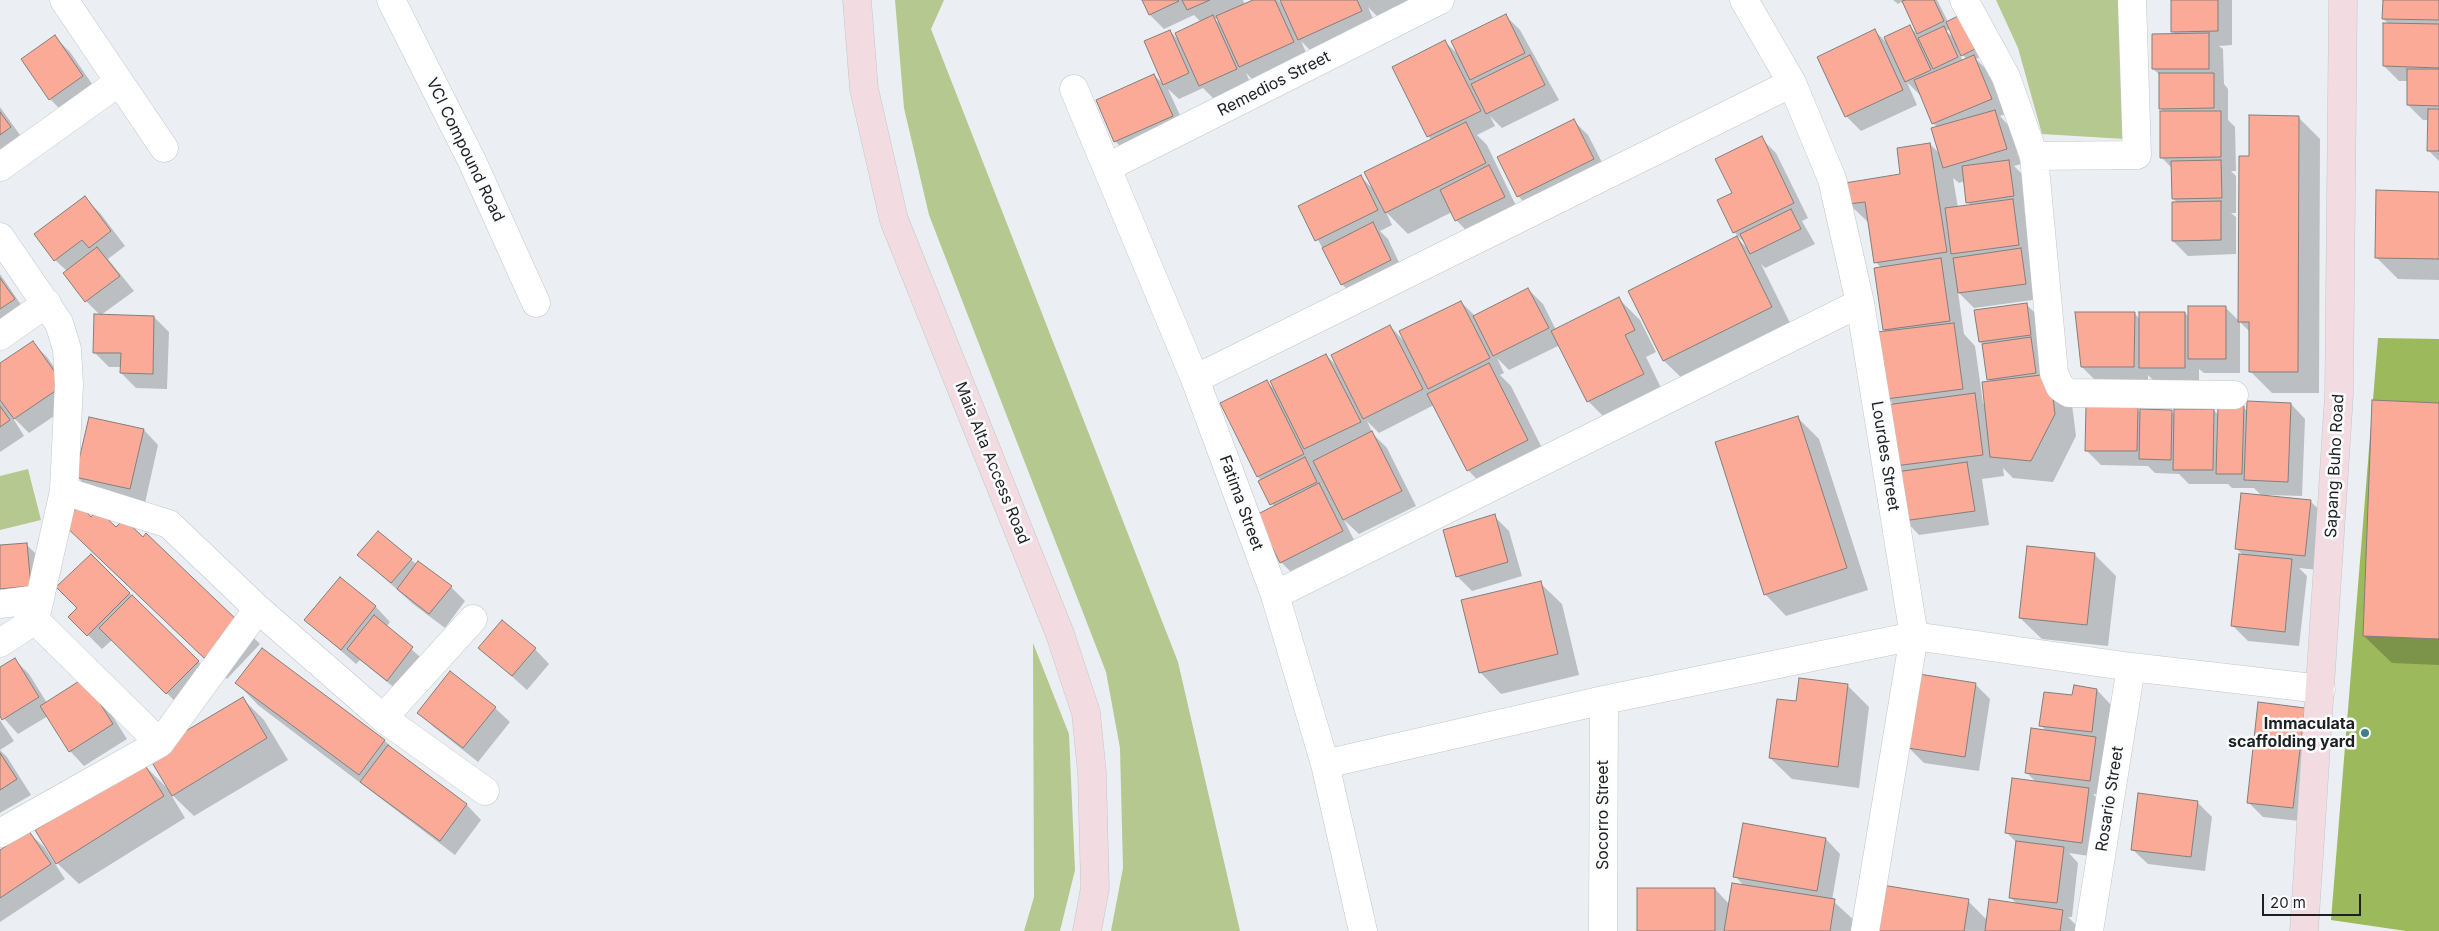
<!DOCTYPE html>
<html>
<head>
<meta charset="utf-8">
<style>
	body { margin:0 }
	#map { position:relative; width:2439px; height:931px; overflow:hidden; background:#ebeff3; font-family:Inter,sans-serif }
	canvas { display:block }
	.scale { position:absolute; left:2262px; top:894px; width:99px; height:22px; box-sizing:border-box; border:2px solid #1e1f20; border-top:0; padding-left:6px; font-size:15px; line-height:18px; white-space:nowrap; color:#1e1f20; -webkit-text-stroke:4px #fafcfe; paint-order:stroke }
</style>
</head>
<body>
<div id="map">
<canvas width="2439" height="931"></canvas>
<div class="scale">20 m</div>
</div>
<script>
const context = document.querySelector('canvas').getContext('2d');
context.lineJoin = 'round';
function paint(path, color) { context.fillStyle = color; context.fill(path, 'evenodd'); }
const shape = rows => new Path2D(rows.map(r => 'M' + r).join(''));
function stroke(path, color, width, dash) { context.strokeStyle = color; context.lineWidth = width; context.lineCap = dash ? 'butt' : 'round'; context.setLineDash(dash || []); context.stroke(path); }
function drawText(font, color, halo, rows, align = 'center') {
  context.font = font + ' Inter,sans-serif'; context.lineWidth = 5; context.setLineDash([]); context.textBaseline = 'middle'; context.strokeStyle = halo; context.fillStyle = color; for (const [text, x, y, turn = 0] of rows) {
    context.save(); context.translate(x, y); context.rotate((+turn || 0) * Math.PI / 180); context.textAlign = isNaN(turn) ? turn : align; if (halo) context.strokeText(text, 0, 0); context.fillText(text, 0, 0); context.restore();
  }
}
const green = shape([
	[895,0,944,0,931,29,1178,662,1240,931,1111,931,1123,868,1120,748,1106,672,929,215,904,108],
	[1996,0,2122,0,2125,139,2042,134,2018,48],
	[28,469,41,520,0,530,0,476],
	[1033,643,1069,734,1075,870,1060,931,1024,931,1034,897]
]);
const forest = shape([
	[2378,338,2439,339,2439,931,2406,931,2331,920]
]);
const shadow = shape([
	[1143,0,1243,0,1245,5,1256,0,1278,0,1283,5,1281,0,1416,0,1378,17,1368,7,1376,26,1314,54,1301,41,1308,57,1255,82,1246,73,1251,84,1215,100,1203,88,1179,99,1168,89,1187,131,1130,156,1115,141,1154,75,1165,86,1146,42,1170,31,1180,42,1201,22,1194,15,1164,29,1150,15],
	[1218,18,1222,26,1215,19],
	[1893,0,1937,0,1948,22,1983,56,1976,59,1988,71,2006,114,2000,116,2009,126,2021,164,2014,166,2024,176,2028,211,2024,211,2027,215,2040,299,1974,308,1958,292,1964,334,1975,346,1983,403,1986,406,1992,383,1988,379,1984,346,1980,342,2026,304,2041,319,2071,397,2076,436,2053,482,2013,478,2003,468,2004,476,1982,479,1989,525,1919,535,1905,520,1895,466,1894,405,1887,398,1887,333,1884,330,1881,268,1876,262,1870,224,1849,204,1902,175,1930,144,1940,154,1938,128,1933,123,1921,96,1907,82,1917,105,1861,131,1846,116,1875,31,1890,46,1910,27,1918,35,1906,6,1901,2,1898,4],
	[1950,29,1955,39,1946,31],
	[1958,51,1967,59,1963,61],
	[1953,178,1959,183,1965,181,1968,202,1971,206,1958,208],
	[2172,0,2232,0,2232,45,2219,46,2223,49,2224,84,2228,89,2228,120,2235,127,2236,171,2231,171,2236,176,2236,213,2231,213,2236,217,2236,254,2188,256,2173,241,2177,203,2173,198,2172,168,2161,157,2165,113,2160,108,2160,75,2153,69,2176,35,2172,31],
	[2384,0,2439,0,2439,161,2428,150,2429,120,2423,120,2408,105,2408,81,2399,81,2384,66,2390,25,2383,19],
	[1505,15,1520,30,1559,100,1502,128,1490,116,1495,126,1477,135,1487,145,1519,212,1471,235,1456,220,1452,212,1408,234,1386,212,1392,225,1380,231,1388,239,1405,275,1356,299,1342,284,1300,207,1361,177,1375,191,1432,140,1428,136,1445,42,1459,55],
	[55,37,70,52,97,91,65,114,50,99],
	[0,107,25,142,0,159],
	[2298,117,2320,139,2319,393,2272,393,2250,371,2250,332,2240,322,2240,373,2204,373,2199,369,2199,382,2155,382,2148,375,2148,382,2097,382,2082,367,2134,313,2141,320,2185,313,2189,317,2226,308,2240,322,2251,157],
	[1574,121,1588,135,1608,174,1533,211,1518,196],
	[1761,138,1776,153,1808,218,1802,221,1815,244,1765,268,1761,264,1793,329,1686,382,1664,361,1630,291,1737,238,1748,249,1745,243,1734,232,1733,193],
	[2439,193,2439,280,2398,279,2377,258],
	[85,198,100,213,125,246,108,259,134,291,101,315,154,317,169,332,167,389,136,388,121,373,121,367,109,367,94,352,100,315,86,301,67,271,55,260],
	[0,274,28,315,0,334],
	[1528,289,1543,304,1556,330,1619,299,1640,320,1656,352,1646,357,1665,396,1610,423,1588,401,1560,345,1509,370,1497,358,1504,373,1500,375,1511,386,1549,462,1489,492,1468,470,1434,405,1379,433,1367,421,1373,434,1387,448,1416,506,1359,534,1344,520,1357,546,1296,577,1281,562,1274,507,1258,476,1267,382,1276,391,1326,355,1338,367,1390,326,1404,341,1461,302,1475,316],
	[32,342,47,357,78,400,29,433,11,415,24,436,0,452,0,365],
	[2291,404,2305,419,2302,496,2268,495,2268,497,2311,502,2326,516,2319,570,2299,568,2307,576,2299,646,2248,641,2233,626,2244,556,2236,548,2262,496,2254,488,2232,488,2228,484,2189,484,2179,474,2155,473,2148,466,2101,465,2086,450,2137,409,2141,413,2171,411,2175,415,2213,410,2219,415,2244,408,2248,412],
	[2439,404,2439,665,2392,663,2364,636],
	[1798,418,1819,439,1868,590,1786,616,1765,594],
	[144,430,158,445,145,503,92,491,77,477],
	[1494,516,1509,531,1522,576,1472,591,1457,576],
	[91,518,116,529,239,623,260,644,227,679,85,545],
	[26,544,48,566,52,607,0,612,0,547],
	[2094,554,2116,576,2108,646,2042,639,2020,618],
	[91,555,213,676,182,708,112,640,102,649,70,617,79,608],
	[359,555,411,560,451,587,465,601,445,628,413,604],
	[340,579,376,607,390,622,386,627,427,663,402,694,360,660,356,664,306,620],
	[1540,583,1562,604,1579,675,1501,694,1480,672],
	[480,648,535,649,549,664,527,690],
	[262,650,385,741,396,752,467,805,481,820,455,855,258,705,237,683],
	[14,659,29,674,47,703,99,695,127,739,84,766,70,751,48,716,18,734,0,714,0,668],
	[1975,684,1990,699,1979,771,1924,763,1909,748],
	[1847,685,1869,707,1859,788,1792,779,1770,758,1797,703],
	[2097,690,2111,705,2106,746,2104,746,2110,753,2105,795,2093,794,2103,804,2096,857,2069,853,2078,863,2072,917,2068,917,2082,931,1875,931,1968,901,1987,920,2018,905,2011,898,2017,843,2006,832,2036,782,2026,772,2047,732,2041,725,2073,697],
	[242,698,264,720,288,760,194,816,170,793,185,818,79,884,57,863,142,763,167,788],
	[495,708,510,722,478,762,434,727,419,713],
	[2304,709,2319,724,2308,822,2263,817,2248,802],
	[0,720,14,741,0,750],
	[0,750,7,757,31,795,0,813],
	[2197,802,2212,817,2205,871,2148,864,2133,850],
	[29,833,44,847,65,879,0,922,0,852],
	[1826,839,1840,854,1832,900,1856,922,1855,931,1638,931,1715,889,1729,904,1744,886,1735,876]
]);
const building = shape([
	[1142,0,1178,0,1179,1,1149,15,1142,0],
	[1182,0,1210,0,1187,10,1182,0],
	[1253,0,1275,0,1294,42,1239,67,1216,16,1253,0],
	[1280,0,1357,0,1362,11,1298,40,1280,0],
	[1905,0,1934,0,1944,21,1917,34,1902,1,1905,0],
	[2171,0,2218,0,2218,31,2171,32,2171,0],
	[2383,0,2439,0,2439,20,2382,19,2383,0],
	[1506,14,1525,53,1470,80,1451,41,1506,14],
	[1962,14,1977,48,1961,56,1946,22,1962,14],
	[1213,15,1237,69,1199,86,1175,33,1213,15],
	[2383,23,2439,24,2439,68,2383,66,2383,23],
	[1910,25,1931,70,1905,82,1884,37,1910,25],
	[1944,26,1958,57,1933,69,1918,38,1944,26],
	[1875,29,1903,90,1845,117,1817,57,1875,29],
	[1170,30,1189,73,1163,85,1144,41,1170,30],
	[2209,33,2209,69,2152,69,2152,34,2209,33],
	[55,35,83,76,49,100,21,59,55,35],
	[1445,40,1481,111,1427,137,1392,67,1445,40],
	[1530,55,1545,85,1486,114,1471,84,1530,55],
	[1974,55,1992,99,1932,124,1914,80,1974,55],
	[2407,69,2439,69,2439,106,2407,105,2407,69],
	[2159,73,2214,73,2214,108,2159,109,2159,73],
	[1154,74,1173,116,1114,142,1096,100,1154,74],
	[2428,109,2439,109,2439,151,2427,151,2428,109],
	[1995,110,2007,149,1943,168,1931,128,1995,110],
	[2160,111,2221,111,2221,157,2160,158,2160,111],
	[0,112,11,127,0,135,0,112],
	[2249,115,2299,116,2298,372,2249,372,2249,322,2238,322,2239,156,2249,156,2249,115],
	[1574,119,1594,159,1517,197,1497,157,1574,119],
	[1466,122,1486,163,1385,213,1364,172,1466,122],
	[1762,136,1794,203,1733,233,1717,200,1732,193,1715,159,1762,136],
	[1930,143,1947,252,1874,263,1865,202,1848,204,1845,183,1900,174,1897,148,1930,143],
	[2009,160,2014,196,1966,203,1962,166,2009,160],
	[2221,160,2222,198,2172,199,2171,161,2221,160],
	[1489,165,1505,197,1455,221,1440,190,1489,165],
	[1361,175,1378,210,1315,241,1298,206,1361,175],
	[2376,190,2439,192,2439,259,2375,258,2376,190],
	[85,196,111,231,89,248,82,240,54,261,34,234,85,196],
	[2013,199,2019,245,1951,254,1945,208,2013,199],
	[2221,201,2221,240,2172,241,2172,202,2221,201],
	[1791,209,1801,229,1750,254,1740,234,1791,209],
	[1373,222,1391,260,1341,285,1322,248,1373,222],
	[1737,236,1772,307,1663,361,1628,291,1737,236],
	[97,247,120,276,85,302,63,273,97,247],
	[2021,248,2026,284,1958,293,1953,258,2021,248],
	[1941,258,1950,321,1883,330,1874,268,1941,258],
	[0,278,15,299,0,309,0,278],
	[1528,288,1549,328,1493,356,1473,316,1528,288],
	[1619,297,1635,330,1625,335,1644,374,1587,402,1551,331,1619,297],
	[1461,301,1490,358,1428,389,1399,331,1461,301],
	[2027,303,2031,335,1979,342,1974,310,2027,303],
	[2188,306,2226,306,2226,359,2188,359,2188,306],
	[2075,312,2135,312,2134,367,2081,367,2075,312],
	[2139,312,2185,312,2185,368,2139,368,2139,312],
	[94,314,154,316,153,374,120,373,121,353,93,353,94,314],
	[1954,323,1963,389,1886,399,1877,332,1954,323],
	[1390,325,1423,389,1363,419,1331,355,1390,325],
	[2031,337,2036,373,1987,380,1982,344,2031,337],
	[33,341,64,385,14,419,0,400,0,363,33,341],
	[1326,354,1361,422,1304,449,1270,381,1326,354],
	[1489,363,1528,440,1467,471,1427,394,1489,363],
	[2050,374,2055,414,2031,461,1990,457,1982,382,2050,374],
	[1267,380,1304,454,1257,477,1220,403,1267,380],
	[1975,393,1983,455,1894,466,1886,405,1975,393],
	[2372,400,2439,403,2439,639,2363,636,2372,400],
	[2247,401,2291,403,2288,482,2244,480,2247,401],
	[0,406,10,420,0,427,0,406],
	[2086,406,2138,407,2137,451,2085,451,2086,406],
	[2218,406,2244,406,2242,474,2216,474,2218,406],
	[2140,409,2172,410,2171,460,2139,459,2140,409],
	[2174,409,2214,409,2213,470,2173,470,2174,409],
	[1798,416,1847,568,1764,595,1715,442,1798,416],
	[89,417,144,429,130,489,75,477,89,417],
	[1372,431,1402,491,1343,520,1313,461,1372,431],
	[1305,457,1317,482,1270,505,1258,481,1305,457],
	[1967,462,1975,511,1903,521,1896,472,1967,462],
	[1319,483,1343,531,1280,563,1256,515,1319,483],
	[2241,493,2311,500,2305,556,2235,549,2241,493],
	[80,505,91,517,98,510,116,527,124,519,143,537,146,533,239,622,204,658,62,523,80,505],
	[1495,514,1508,562,1456,577,1443,530,1495,514],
	[378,531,412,559,391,583,357,555,378,531],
	[27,543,31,586,0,589,0,545,27,543],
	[2027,546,2095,553,2087,625,2019,618,2027,546],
	[91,554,130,593,87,636,68,617,77,608,56,587,91,554],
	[2239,554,2292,559,2285,632,2231,626,2239,554],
	[418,561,452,586,429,614,397,589,418,561],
	[340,577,376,606,341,650,304,620,340,577],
	[1541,581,1558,654,1479,673,1461,600,1541,581],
	[132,595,199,661,166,694,99,628,132,595],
	[374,615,413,647,387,681,347,649,374,615],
	[502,620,536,648,512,676,478,648,502,620],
	[262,648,385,740,359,775,235,683,262,648],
	[15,658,39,697,2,720,0,716,0,667,15,658],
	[450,671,496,707,463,748,417,713,450,671],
	[1919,674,1976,683,1965,757,1908,748,1919,674],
	[84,678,113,724,69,752,40,706,84,678],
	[1799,678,1848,684,1838,767,1769,758,1777,699,1796,701,1799,678],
	[2074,685,2097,689,2092,732,2039,726,2044,692,2072,695,2074,685],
	[243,697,267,738,172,796,147,754,243,697],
	[2258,702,2305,708,2293,808,2247,803,2258,702],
	[2031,728,2096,737,2090,781,2025,773,2031,728],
	[388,745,467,804,440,841,360,782,388,745],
	[0,753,17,779,0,790,0,753],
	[143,762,164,796,56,864,35,830,143,762],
	[2012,778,2089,788,2082,843,2005,833,2012,778],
	[2138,793,2198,801,2191,857,2131,850,2138,793],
	[1743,823,1826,838,1817,891,1733,877,1743,823],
	[29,831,51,864,0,898,0,850,29,831],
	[2016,841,2064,847,2057,903,2009,898,2016,841],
	[1732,883,1835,899,1830,931,1724,931,1732,883],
	[1882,885,1969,899,1964,931,1874,931,1882,885],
	[1637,888,1715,888,1715,931,1637,931,1637,888],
	[1989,899,2063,910,2060,931,1985,931,1989,899]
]);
const street = shape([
	[64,0,164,148],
	[391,0,472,161,536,303],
	[1744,0,1792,83,1832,179,1860,303,1914,636,1865,931],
	[1964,0,2006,77,2034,156,2054,373,2060,387,2069,393,2234,395],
	[1074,89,1195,379,1275,595,1325,764,1363,931],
	[2034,156,2137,155,2132,0],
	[0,167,119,82],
	[1108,167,1440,0],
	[0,237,59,323,67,349,69,384,64,491,35,620,0,643],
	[0,336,47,303],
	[1195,379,1792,83],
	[64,491,169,524,258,609,383,718,485,791],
	[1275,595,1860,303],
	[0,604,40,599],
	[35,620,160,743],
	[383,718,473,619],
	[1325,764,1604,700,1914,636,2131,667,2321,689],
	[0,833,160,743,258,609],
	[1603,931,1604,700],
	[2089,931,2131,667]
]);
const secondary = shape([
	[857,0,864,89,894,220,1060,634,1086,713,1092,773,1095,888,1087,931],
	[2304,931,2339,395,2343,0]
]);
const markers = [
	[2365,733,5,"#3c808f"]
];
const streetNames = [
	["Remedios Street",1274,84,-27],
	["VCI Compound Road",465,150,64],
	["Lourdes Street",1885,456,81],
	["Maia Alta Access Road",992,463,68],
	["Sapang Buho Road",2335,466,-87],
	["Fatima Street",1241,503,70],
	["Rosario Street",2110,799,-81],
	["Socorro Street",1603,815,-90]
];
const poiNames = [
	["Immaculata",2355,724],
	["scaffolding yard",2355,742]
];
paint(green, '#b5c88f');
paint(forest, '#9cb95c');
paint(shadow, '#0003');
paint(building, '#faaa97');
stroke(building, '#837e7c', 1);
stroke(street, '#c2c6c9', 29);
stroke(secondary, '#c2c6c9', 29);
stroke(street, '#fff', 28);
stroke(secondary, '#f2dce2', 28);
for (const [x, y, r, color] of markers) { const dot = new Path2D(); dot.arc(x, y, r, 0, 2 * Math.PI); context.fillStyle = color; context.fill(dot); stroke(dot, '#fafcfe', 2); }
drawText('16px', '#1e1f20', '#fafcfe', streetNames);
drawText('bold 16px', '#1e1f20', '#fafcfe', poiNames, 'right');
</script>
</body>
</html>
